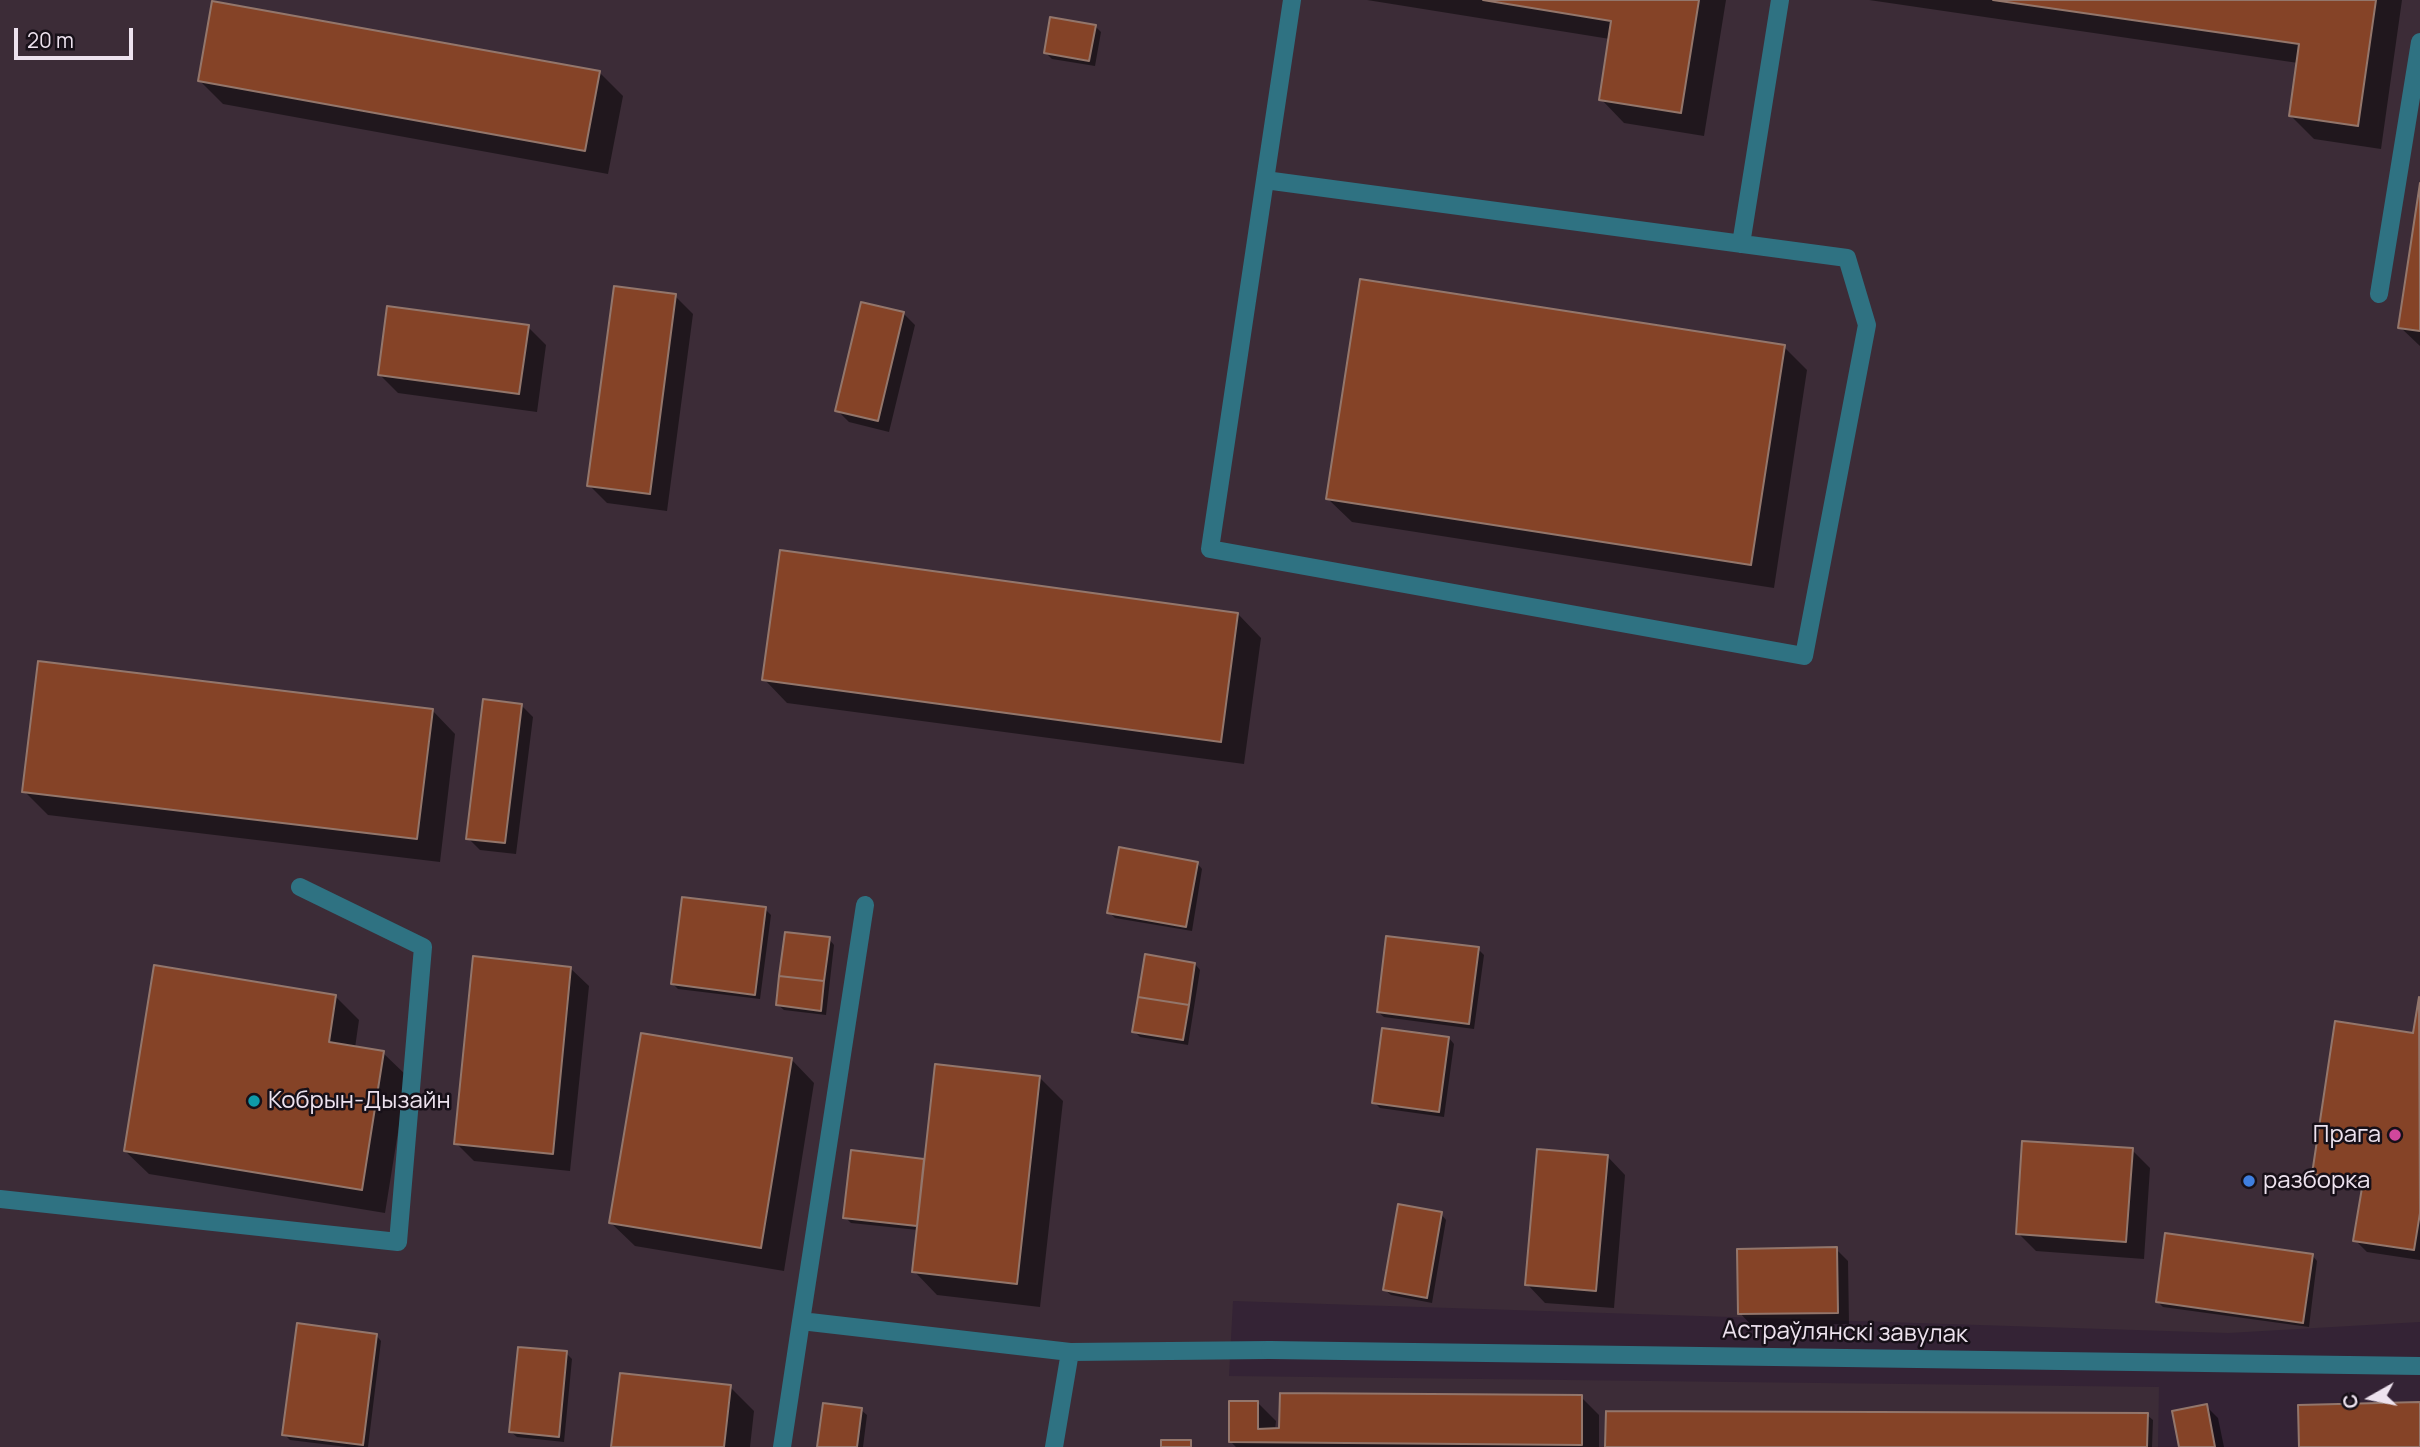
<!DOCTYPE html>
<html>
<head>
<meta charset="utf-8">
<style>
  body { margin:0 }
  #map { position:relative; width:2420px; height:1447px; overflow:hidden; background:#342335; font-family:Manrope,sans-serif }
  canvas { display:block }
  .north { position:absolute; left:2336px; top:1363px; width:70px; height:70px; -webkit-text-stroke:5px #171018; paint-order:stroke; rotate:261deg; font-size:19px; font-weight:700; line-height:28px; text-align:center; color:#ede2ee }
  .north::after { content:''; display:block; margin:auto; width:24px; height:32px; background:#ede2ee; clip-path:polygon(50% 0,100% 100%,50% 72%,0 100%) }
  .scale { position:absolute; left:14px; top:28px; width:119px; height:32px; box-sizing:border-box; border:4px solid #ede2ee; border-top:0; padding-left:9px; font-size:21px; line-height:24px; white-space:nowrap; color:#ede2ee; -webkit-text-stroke:5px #171018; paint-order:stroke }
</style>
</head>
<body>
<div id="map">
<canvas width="2420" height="1447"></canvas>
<div class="north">С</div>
<div class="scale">20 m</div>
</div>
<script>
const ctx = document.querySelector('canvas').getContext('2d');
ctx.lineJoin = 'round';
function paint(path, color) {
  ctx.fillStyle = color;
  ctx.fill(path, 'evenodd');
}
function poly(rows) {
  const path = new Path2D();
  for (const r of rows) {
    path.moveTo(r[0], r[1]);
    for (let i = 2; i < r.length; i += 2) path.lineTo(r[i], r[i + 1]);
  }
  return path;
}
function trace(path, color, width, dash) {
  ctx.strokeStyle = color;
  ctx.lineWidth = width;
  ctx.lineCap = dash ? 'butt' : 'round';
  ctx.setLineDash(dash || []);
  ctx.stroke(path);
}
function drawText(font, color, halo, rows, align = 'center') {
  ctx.font = font + ' Manrope,sans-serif';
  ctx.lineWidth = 5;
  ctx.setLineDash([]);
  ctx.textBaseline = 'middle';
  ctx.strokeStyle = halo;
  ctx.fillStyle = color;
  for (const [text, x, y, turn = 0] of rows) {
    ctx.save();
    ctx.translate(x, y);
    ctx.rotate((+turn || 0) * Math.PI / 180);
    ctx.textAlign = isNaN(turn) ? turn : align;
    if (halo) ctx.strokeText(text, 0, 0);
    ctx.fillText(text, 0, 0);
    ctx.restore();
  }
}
const industrial = poly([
  [0,0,2420,0,2420,1322,2228,1333,1233,1301,1229,1376,2159,1387,2158,1447,0,1447]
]);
const shadow = poly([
  [1367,0,1726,0,1704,136,1624,123,1601,99,1610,39],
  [1869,0,2402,0,2381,149,2314,139,2291,116,2298,63],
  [1095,26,1101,32,1095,66,1052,59,1046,53],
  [599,72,623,96,608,174,223,104,199,80],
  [2420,195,2420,346,2400,327],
  [675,296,693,314,667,511,607,503,589,485],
  [903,313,915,325,889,432,849,422,837,410],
  [528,327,546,345,537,412,398,393,380,375],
  [1784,347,1807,370,1774,588,1352,522,1328,499],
  [1238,614,1261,638,1244,764,787,703,764,679],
  [521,705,533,717,516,854,480,850,468,838],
  [432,710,455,734,440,862,48,815,24,791],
  [1197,863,1202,869,1192,931,1115,918,1109,912],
  [765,909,771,915,760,999,678,989,673,984],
  [829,939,834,945,826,1015,784,1010,778,1005],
  [1478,949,1484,955,1474,1029,1384,1017,1378,1012],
  [1195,964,1200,970,1188,1045,1140,1037,1134,1031],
  [570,968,589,986,570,1171,474,1161,456,1143],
  [335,996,359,1020,355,1048,383,1053,407,1076,385,1213,149,1174,125,1151],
  [2420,1002,2420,1260,2367,1252,2355,1240,2363,1191,2326,1185,2314,1173,2415,1035],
  [1449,1038,1454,1044,1444,1117,1380,1108,1374,1102],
  [791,1059,814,1083,784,1271,635,1246,611,1223],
  [1039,1077,1063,1101,1040,1307,937,1295,914,1271,918,1230,851,1223,845,1217,923,1161,926,1163],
  [2132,1150,2150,1168,2144,1259,2036,1251,2018,1233],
  [1607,1156,1625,1175,1614,1308,1545,1303,1527,1284],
  [1441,1214,1446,1220,1432,1303,1391,1295,1385,1290],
  [1836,1249,1848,1261,1849,1324,1752,1326,1740,1313],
  [2312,1255,2317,1261,2309,1327,2163,1307,2158,1302],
  [376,1335,381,1341,368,1447,347,1447,290,1440,284,1434],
  [566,1353,572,1359,564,1442,517,1437,511,1432],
  [730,1387,754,1411,750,1447,613,1447],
  [1581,1397,1599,1415,1599,1447,1236,1447,1230,1441,1258,1403,1276,1421,1275,1430],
  [2206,1406,2218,1418,2224,1447,2181,1447],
  [861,1410,867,1415,863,1447,819,1447],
  [2147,1415,2153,1420,2152,1447,1607,1447]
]);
const building = poly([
  [1483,0,1699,0,1681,113,1599,100,1611,21,1483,0],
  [1993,0,2376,0,2358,126,2289,116,2299,44,1993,0],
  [212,1,600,71,585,151,198,81,212,1],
  [1050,17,1096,25,1089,61,1044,53,1050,17],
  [2420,183,2420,331,2398,328,2420,183],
  [1360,279,1785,345,1751,565,1326,499,1360,279],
  [614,286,676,294,650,494,587,486,614,286],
  [861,302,904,312,878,421,835,411,861,302],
  [387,306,529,325,519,394,378,375,387,306],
  [780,550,1238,613,1221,742,762,680,780,550],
  [38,661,433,709,417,839,22,792,38,661],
  [483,699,522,704,505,843,466,839,483,699],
  [1119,847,1198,862,1186,927,1107,913,1119,847],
  [682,897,766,907,755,995,671,984,682,897],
  [785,932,830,937,824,981,779,976,785,932],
  [1386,936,1479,947,1469,1024,1377,1012,1386,936],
  [1145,954,1195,963,1189,1005,1138,997,1145,954],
  [473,956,571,967,553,1154,454,1144,473,956],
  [154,965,336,995,329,1042,384,1051,362,1190,124,1151,154,965],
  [779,976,824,981,821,1011,776,1005,779,976],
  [1138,997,1189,1005,1183,1040,1132,1032,1138,997],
  [2419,997,2420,1213,2414,1250,2353,1241,2363,1182,2312,1174,2335,1021,2413,1033,2419,997],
  [1382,1028,1449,1037,1439,1112,1372,1103,1382,1028],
  [641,1033,792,1058,761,1248,609,1223,641,1033],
  [935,1064,1040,1076,1017,1284,912,1272,935,1064],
  [2022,1141,2133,1148,2126,1242,2016,1234,2022,1141],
  [1537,1149,1608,1155,1596,1291,1525,1285,1537,1149],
  [851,1150,924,1159,917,1226,843,1218,851,1150],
  [1398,1204,1442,1212,1427,1298,1383,1290,1398,1204],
  [2165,1233,2313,1254,2303,1323,2156,1302,2165,1233],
  [1837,1247,1838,1313,1738,1314,1737,1249,1837,1247],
  [297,1323,377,1334,363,1445,282,1435,297,1323],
  [518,1347,567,1351,559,1437,509,1432,518,1347],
  [620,1373,731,1385,724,1447,611,1447,620,1373],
  [1280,1393,1582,1395,1582,1445,1229,1442,1229,1401,1258,1401,1258,1429,1279,1428,1280,1393],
  [2420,1402,2420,1447,2299,1447,2298,1405,2420,1402],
  [823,1403,862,1408,857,1447,817,1447,823,1403],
  [2207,1404,2215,1447,2179,1447,2172,1411,2207,1404],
  [1606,1411,2148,1413,2147,1447,1605,1447,1606,1411],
  [1161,1440,1191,1440,1191,1447,1161,1447,1161,1440]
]);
const lane = poly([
  [1265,180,1847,258,1867,325,1804,656,1210,549,1265,180,1292,0],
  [1741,244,1780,0],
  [2379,294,2420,42],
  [0,1199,398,1242,423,947,300,887],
  [801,1321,865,905],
  [782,1447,801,1321,1070,1352,1270,1350],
  [1054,1447,1070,1352]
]);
const street = poly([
  [1270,1350,2420,1366]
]);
const markers = [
  [254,1101,7,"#0f9aa8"],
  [2395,1135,7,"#d1479c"],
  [2249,1181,7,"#3f7fe0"]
];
const poiNames = [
  ["Кобрын-Дызайн",268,1101],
  ["Прага",2381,1135,"right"],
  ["разборка",2263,1181]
];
const streetNames = [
  ["Астраўлянскі завулак",1845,1333,1]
];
paint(industrial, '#3c2c37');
paint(shadow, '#0007');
paint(building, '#854327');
trace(building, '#93766b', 2);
trace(lane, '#2f7282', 18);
trace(street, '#2f7282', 18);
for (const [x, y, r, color] of markers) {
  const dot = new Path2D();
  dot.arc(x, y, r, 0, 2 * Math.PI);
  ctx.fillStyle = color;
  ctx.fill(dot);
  trace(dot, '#171018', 2.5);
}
drawText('24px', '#ede2ee', '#171018', poiNames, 'left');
drawText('24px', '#ede2ee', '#171018', streetNames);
</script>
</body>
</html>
